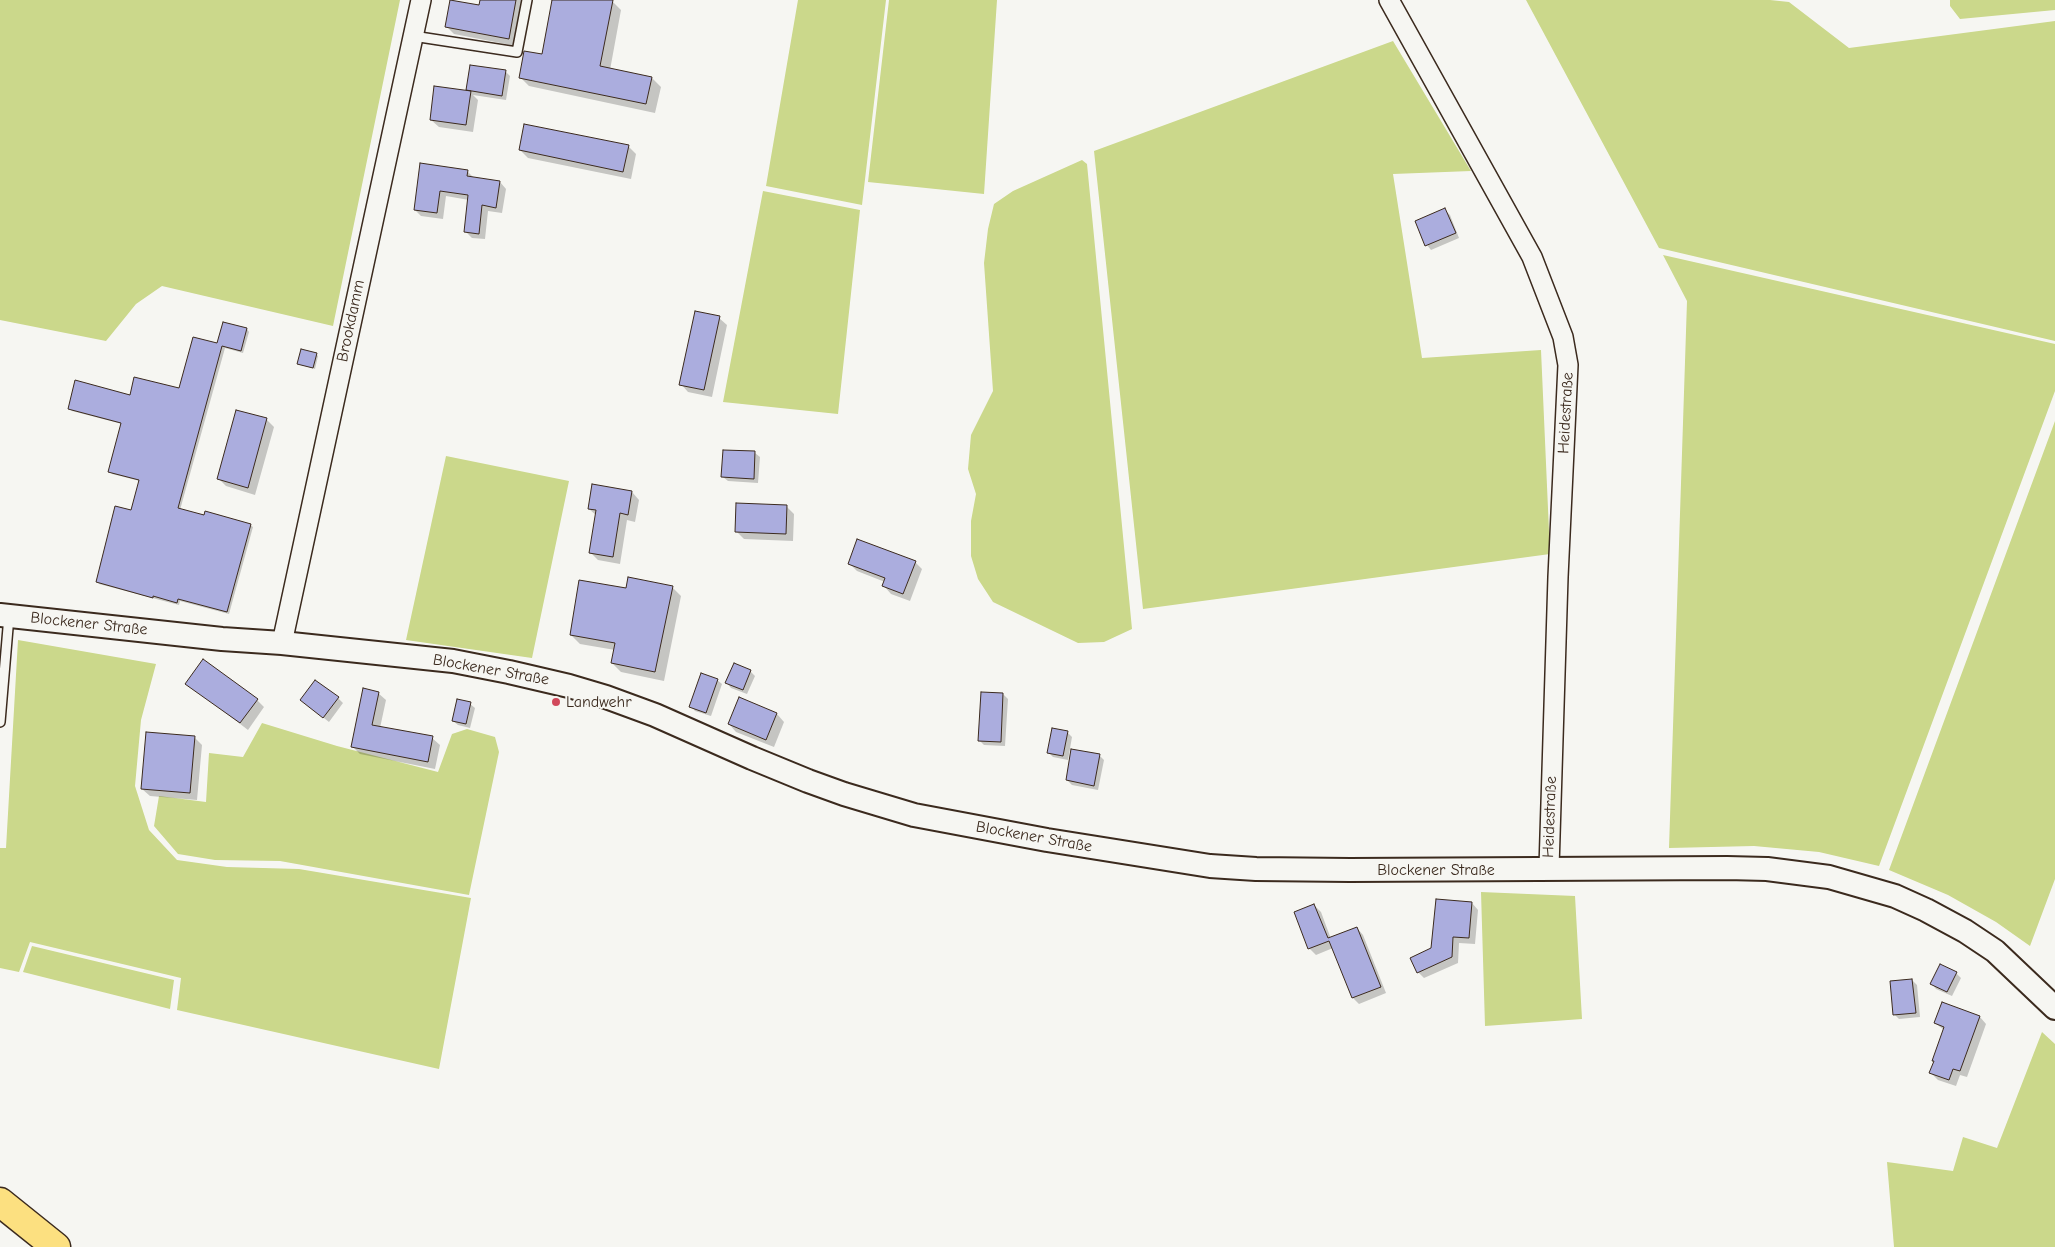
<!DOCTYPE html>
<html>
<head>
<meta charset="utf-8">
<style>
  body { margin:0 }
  canvas { display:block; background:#f6f6f2 }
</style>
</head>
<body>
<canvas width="2055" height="1247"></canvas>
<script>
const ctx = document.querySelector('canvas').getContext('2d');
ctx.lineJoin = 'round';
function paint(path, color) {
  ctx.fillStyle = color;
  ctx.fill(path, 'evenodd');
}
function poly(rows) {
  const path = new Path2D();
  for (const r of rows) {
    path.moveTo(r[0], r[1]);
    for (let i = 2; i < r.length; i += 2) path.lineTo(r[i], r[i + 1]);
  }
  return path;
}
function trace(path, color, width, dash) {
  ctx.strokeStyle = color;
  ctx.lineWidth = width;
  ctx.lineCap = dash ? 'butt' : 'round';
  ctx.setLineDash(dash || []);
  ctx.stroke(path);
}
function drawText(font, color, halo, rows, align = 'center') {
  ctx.font = font + ' "Comic Neue",sans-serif';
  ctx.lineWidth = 4;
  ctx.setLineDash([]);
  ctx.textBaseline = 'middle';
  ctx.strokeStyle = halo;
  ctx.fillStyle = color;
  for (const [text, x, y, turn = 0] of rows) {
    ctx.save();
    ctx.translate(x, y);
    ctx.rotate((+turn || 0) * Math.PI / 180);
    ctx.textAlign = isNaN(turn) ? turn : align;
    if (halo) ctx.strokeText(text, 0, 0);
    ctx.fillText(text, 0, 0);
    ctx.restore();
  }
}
const green = poly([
  [0,0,400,0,333,326,162,286,136,304,106,341,0,320],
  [798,0,886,0,862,205,766,186],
  [889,0,997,0,984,194,868,182],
  [1526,0,1770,0,1789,2,1849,48,2055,21,2055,341,1659,248],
  [1950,0,2055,0,2055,10,1960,19,1950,6],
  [1393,41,1471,171,1393,174,1422,358,1541,350,1550,554,1143,609,1094,151],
  [1082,160,1087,164,1132,629,1104,642,1078,643,993,602,978,579,971,556,971,521,976,494,968,469,971,435,993,391,984,263,988,229,994,204,1013,191],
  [763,191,860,210,838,414,723,402],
  [1663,255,2055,344,2055,391,1879,866,1819,852,1754,846,1669,848,1687,301],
  [2055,421,2055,879,2030,946,1996,922,1948,895,1889,870],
  [446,456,569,481,532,658,406,640],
  [18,640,156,664,141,720,135,786,149,830,177,860,227,867,299,869,471,898,439,1069,177,1010,181,978,30,942,19,972,0,968,0,848,6,848],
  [262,723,337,746,438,772,452,734,467,729,495,737,499,752,469,895,280,861,215,860,178,854,154,826,159,796,206,802,209,753,243,757],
  [1481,892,1575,896,1582,1019,1485,1026],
  [32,946,174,980,170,1009,23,972],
  [2042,1032,2055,1044,2055,1247,1894,1247,1887,1162,1953,1171,1963,1137,1997,1148]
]);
const shadow = poly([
  [481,0,522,0,524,2,516,46,454,34,446,26,480,6],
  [554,0,605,0,612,1,621,10,610,70,652,78,661,87,655,113,529,86,520,77,543,56],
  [505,71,510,76,506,100,473,95,478,100,473,132,439,127,431,120,469,92,467,90],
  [628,146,636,154,631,179,528,158,520,150],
  [421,165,467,171,474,178,500,182,506,189,502,213,488,211,485,239,472,238,465,231,469,200,446,196,443,219,421,216,415,210],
  [1445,210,1450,215,1459,238,1431,250,1427,245],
  [719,318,727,325,712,397,688,392,681,384],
  [247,329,249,332,243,353,225,348,180,510,250,525,253,527,229,614,180,601,179,605,99,584,97,581,132,512,140,481,112,474,110,471,122,424,72,411,69,408,131,396,180,390,218,345],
  [316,354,318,356,315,369,298,364],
  [266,419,274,427,255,495,226,486,219,479],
  [755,453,760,457,758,483,728,481,723,477],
  [632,492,639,500,635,522,627,520,620,564,598,560,591,553,597,516,589,509],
  [787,507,794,514,793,541,744,539,736,531],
  [915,562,922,569,910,601,891,594,884,586,885,582,857,571,850,564],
  [672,587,681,596,664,681,621,672,612,663,615,650,580,644,571,635,627,589],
  [750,671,755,676,747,694,731,688,727,683],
  [717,680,722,684,711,716,695,711,691,706],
  [187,683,257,700,264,707,248,730],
  [378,693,386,700,380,728,432,738,440,745,435,769,360,754,353,747],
  [1003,694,1008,699,1005,746,984,745,979,740],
  [338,698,343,703,329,722,301,700],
  [740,699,777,714,784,722,774,747,736,732,729,724],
  [470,704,475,708,470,728,458,725,453,721],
  [1067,732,1072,737,1068,760,1053,757,1048,752],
  [194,737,202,745,197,800,150,796,142,789],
  [1099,755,1104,760,1098,790,1072,785,1067,780],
  [1472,903,1478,910,1475,944,1459,943,1458,963,1424,978,1418,972,1433,949],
  [1314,905,1321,912,1331,939,1357,928,1363,935,1386,993,1359,1004,1353,998,1333,948,1316,955,1309,948],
  [1956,973,1961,978,1952,996,1936,989,1932,984],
  [1912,980,1917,985,1920,1017,1899,1019,1894,1014],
  [1980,1017,1986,1024,1967,1077,1960,1075,1956,1086,1938,1080,1931,1073,1944,1030,1935,1023]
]);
const building = poly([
  [450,0,479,5,480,0,516,0,509,39,445,27,450,0],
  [552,0,613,0,600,66,652,77,646,104,519,78,524,51,542,54,552,0],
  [470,65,506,70,502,96,466,90,470,65],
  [434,86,471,91,466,125,430,120,434,86],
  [524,124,629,145,623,172,519,150,524,124],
  [420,163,468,170,467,176,500,181,496,208,482,205,479,234,464,232,468,195,440,191,437,213,414,210,420,163],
  [1445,208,1456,233,1425,246,1415,221,1445,208],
  [695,311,720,316,704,390,679,385,695,311],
  [223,322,247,328,241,351,222,346,178,508,204,515,205,511,251,524,227,612,178,599,177,603,153,596,153,598,96,582,115,506,131,510,139,480,108,472,121,423,68,409,75,380,130,395,134,377,179,388,193,337,217,343,223,322],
  [301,349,317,353,313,368,297,364,301,349],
  [236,410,267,418,248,488,217,479,236,410],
  [723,450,755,451,754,479,721,477,723,450],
  [592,484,632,491,628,515,620,513,613,557,589,553,596,510,588,509,592,484],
  [736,503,787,505,786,534,735,532,736,503],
  [857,539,916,561,903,594,882,586,885,578,848,564,857,539],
  [628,577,673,586,655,672,611,663,615,643,570,635,579,580,626,588,628,577],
  [203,659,258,699,240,723,185,684,203,659],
  [734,663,751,670,743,690,725,683,734,663],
  [701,673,718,679,706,713,689,707,701,673],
  [315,680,339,697,323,718,300,700,315,680],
  [363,688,379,692,372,725,433,736,428,762,351,747,363,688],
  [981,692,1003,693,1001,742,978,741,981,692],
  [739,697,777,713,766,740,728,724,739,697],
  [457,699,471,702,466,724,452,721,457,699],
  [1052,728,1068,731,1063,756,1047,753,1052,728],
  [146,732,195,736,190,793,141,789,146,732],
  [1071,749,1100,754,1094,786,1066,780,1071,749],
  [1436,899,1472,902,1469,938,1453,937,1452,957,1417,973,1410,958,1431,948,1436,899],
  [1314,904,1328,938,1357,927,1381,987,1352,998,1329,941,1308,949,1294,912,1314,904],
  [1940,964,1957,972,1947,992,1930,984,1940,964],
  [1912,979,1916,1013,1893,1015,1890,981,1912,979],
  [1942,1002,1980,1016,1960,1071,1953,1069,1949,1080,1929,1073,1934,1061,1932,1061,1944,1027,1934,1023,1942,1002]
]);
const service = poly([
  [413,36,517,52,527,0],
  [0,722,9,616]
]);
const minor = poly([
  [1389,0,1532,257,1563,337,1568,365,1558,577,1549,868],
  [282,643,421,0]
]);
const tertiary = poly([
  [0,615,222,639,282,643,453,661,509,672,569,686,606,697,655,715,752,758,808,781,844,794,914,815,1047,840,1210,866,1256,869,1350,870,1727,868,1767,869,1829,877,1895,896,1926,910,1965,931,1995,951,2055,1008]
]);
const motorway = poly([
  [0,1202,56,1247]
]);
const markers = [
  [556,702,5,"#d1495b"]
];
const streetNames = [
  ["Brookdamm",351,321,-78],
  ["Heidestraße",1566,413,-87],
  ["Blockener Straße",89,624,6],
  ["Blockener Straße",491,670,10],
  ["Heidestraße",1550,817,-88],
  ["Blockener Straße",1034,837,10],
  ["Blockener Straße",1436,870]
];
const poiNames = [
  ["Landwehr",566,702]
];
paint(green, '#cbd88b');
paint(shadow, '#0003');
paint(building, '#abadde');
trace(building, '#3b2a1e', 1);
trace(service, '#3b2a1e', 12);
trace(minor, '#3b2a1e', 22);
trace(tertiary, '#3b2a1e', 26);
trace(motorway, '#3b2a1e', 31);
trace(service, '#f6f6f2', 9);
trace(minor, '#f6f6f2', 19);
trace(tertiary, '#f6f6f2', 22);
trace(motorway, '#fce080', 28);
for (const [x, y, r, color] of markers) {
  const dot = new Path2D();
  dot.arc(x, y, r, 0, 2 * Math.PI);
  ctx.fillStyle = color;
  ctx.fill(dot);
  trace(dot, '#f6f6f2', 2);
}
drawText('16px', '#3b2a1e', '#f6f6f2', streetNames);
drawText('16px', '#3b2a1e', '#f6f6f2', poiNames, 'left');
</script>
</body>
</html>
